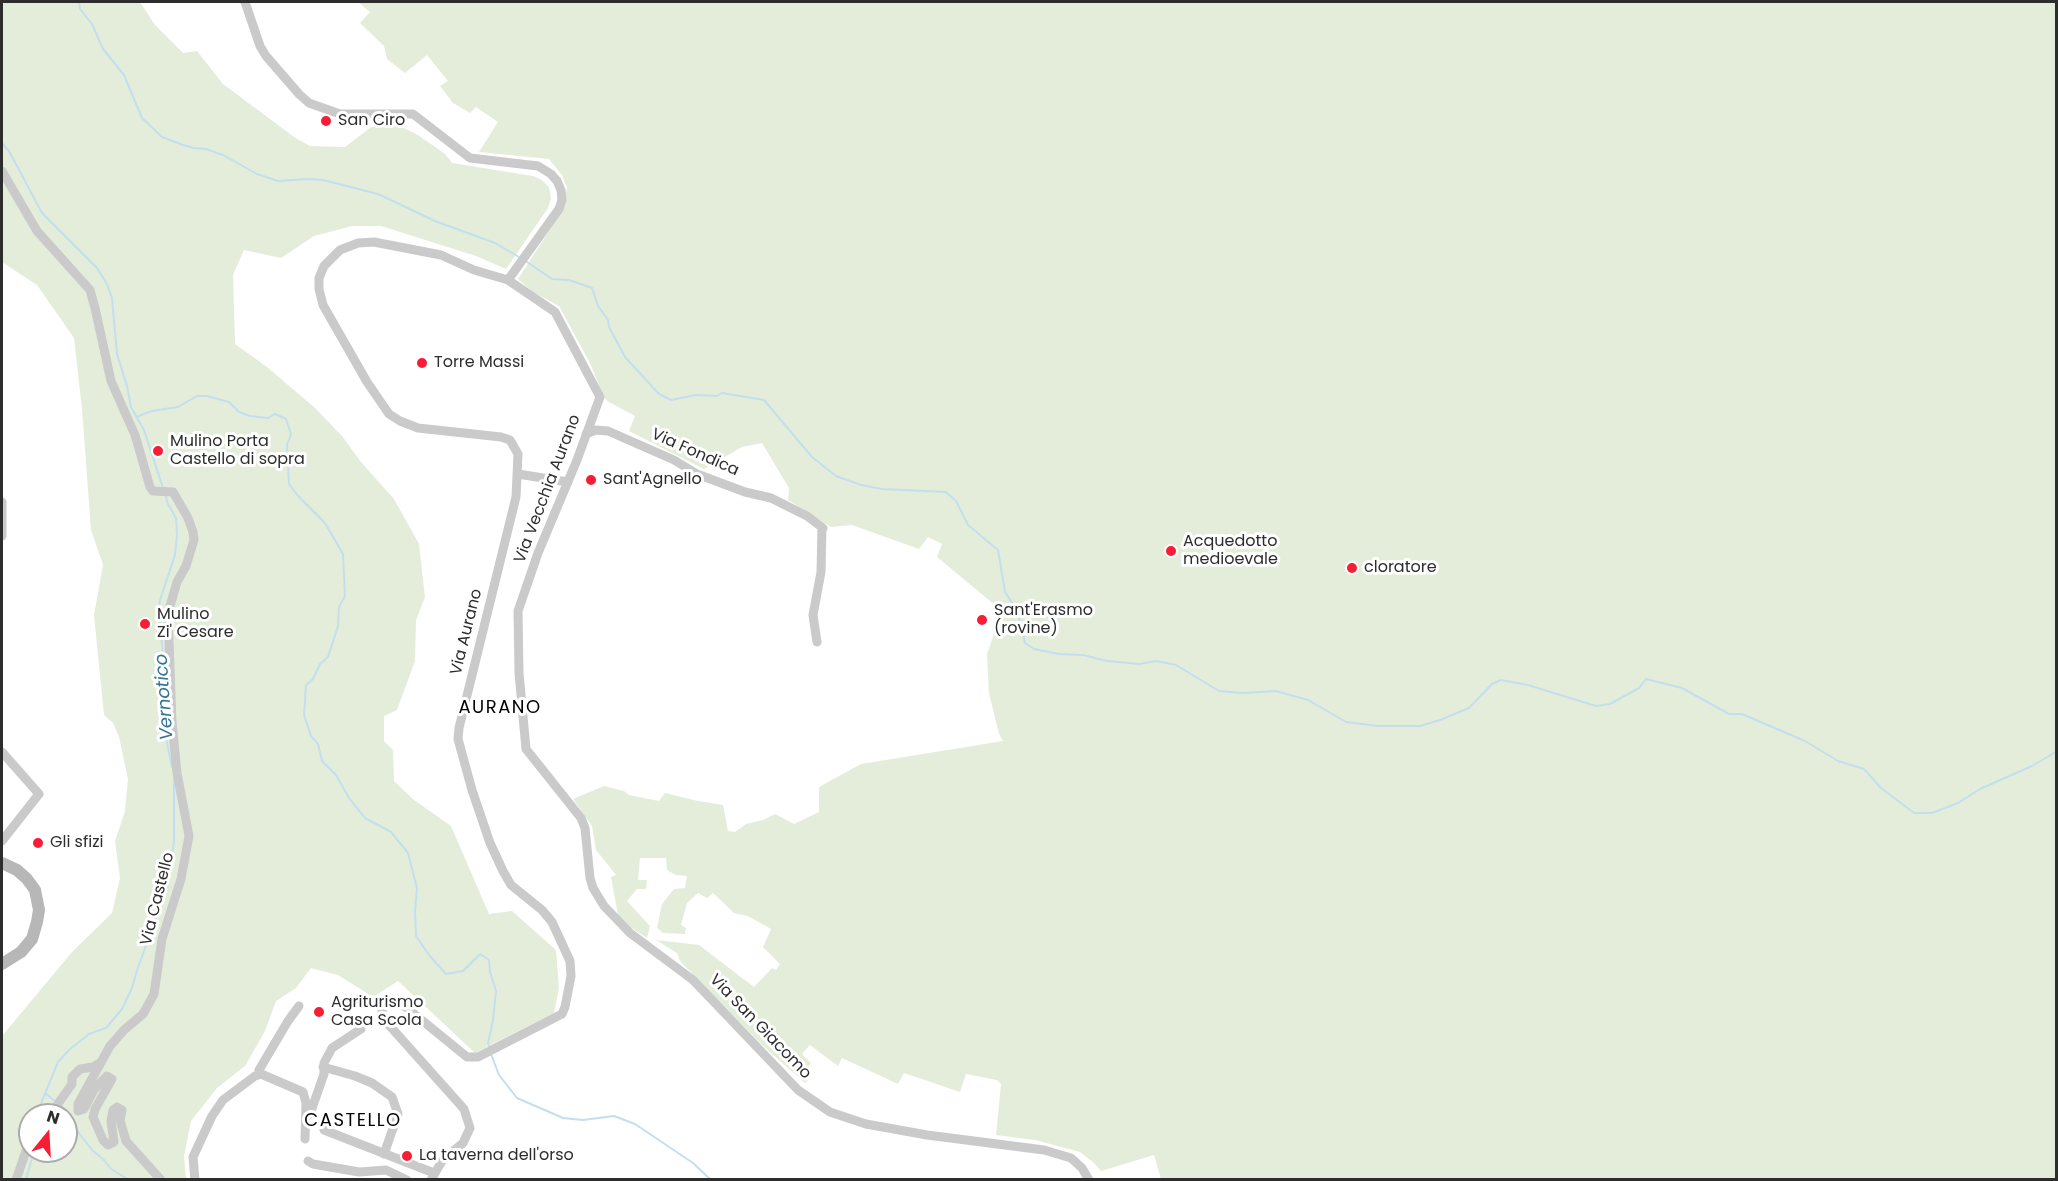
<!DOCTYPE html>
<html>
<head>
<meta charset="utf-8">
<style>
  body { margin:0 }
  #map { position:relative; width:2058px; height:1181px; overflow:hidden; background:#fff; font-family:Poppins,sans-serif }
  canvas { display:block }
  .frame { position:absolute; inset:0; border:3px solid #2d2d2d; pointer-events:none }
  .north { position:absolute; left:18px; top:1103px; width:60px; height:60px; box-sizing:border-box; background:#fff; border:2px solid #ababab; border-radius:50%; rotate:18deg; font-size:16px; font-weight:700; line-height:24px; text-align:center; color:#2d2d2d }
  .north::after { content:''; display:block; margin:auto; width:21px; height:27px; background:#f71d35; clip-path:polygon(50% 0,100% 100%,50% 72%,0 100%) }
</style>
</head>
<body>
<div id="map">
<canvas width="2058" height="1181"></canvas>
<div class="frame"></div>
<div class="north">N</div>
</div>
<script>
const ctx = document.querySelector('canvas').getContext('2d');
ctx.lineJoin = 'round';
function paint(path, color) {
  ctx.fillStyle = color;
  ctx.fill(path, 'evenodd');
}
function poly(rows) {
  const path = new Path2D();
  for (const r of rows) {
    path.moveTo(r[0], r[1]);
    for (let i = 2; i < r.length; i += 2) path.lineTo(r[i], r[i + 1]);
  }
  return path;
}
function trace(path, color, width, dash) {
  ctx.strokeStyle = color;
  ctx.lineWidth = width;
  ctx.lineCap = dash ? 'butt' : 'round';
  ctx.setLineDash(dash || []);
  ctx.stroke(path);
}
function drawText(font, color, halo, rows, align = 'center') {
  ctx.font = font + ' Poppins,sans-serif';
  ctx.lineWidth = 6;
  ctx.setLineDash([]);
  ctx.textBaseline = 'middle';
  ctx.strokeStyle = halo;
  ctx.fillStyle = color;
  for (const [text, x, y, turn = 0] of rows) {
    ctx.save();
    ctx.translate(x, y);
    ctx.rotate((+turn || 0) * Math.PI / 180);
    ctx.textAlign = isNaN(turn) ? turn : align;
    if (halo) ctx.strokeText(text, 0, 0);
    ctx.fillText(text, 0, 0);
    ctx.restore();
  }
}
const green = poly([
  [2,2,140,2,155,25,183,53,197,51,223,84,294,137,310,146,345,147,371,127,398,125,418,135,445,154,452,163,533,176,542,180,549,187,551,198,548,208,506,269,476,256,381,226,352,226,314,236,281,258,244,250,233,275,235,344,267,367,315,408,342,436,361,462,394,499,419,544,425,597,416,620,415,661,397,710,384,716,384,741,393,750,394,781,414,800,451,826,489,914,512,911,556,950,559,988,554,1013,475,1053,398,981,373,997,338,975,311,968,296,988,276,1001,265,1031,245,1066,217,1088,191,1121,184,1156,186,1179,2,1179,2,1036,72,952,112,913,120,878,115,841,125,811,128,779,119,737,113,723,104,715,94,615,103,565,91,530,82,409,74,338,37,285,2,262],
  [30,1115,66,1115,66,1151,30,1151],
  [358,2,2056,2,2056,1179,1161,1179,1154,1155,1101,1171,1094,1163,1080,1152,1035,1140,996,1135,1001,1084,997,1080,966,1074,960,1092,904,1073,898,1084,842,1058,838,1066,810,1045,802,1054,811,1063,808,1068,809,1079,805,1083,762,1045,680,961,677,953,656,940,699,945,754,987,772,968,776,970,780,964,763,947,771,929,748,916,734,913,713,893,707,898,698,893,687,903,681,925,686,928,685,934,663,933,657,928,662,904,674,889,685,888,687,876,676,875,667,870,666,858,640,858,638,880,647,880,646,889,637,889,627,901,650,926,647,938,630,927,618,915,611,877,616,875,596,850,592,826,573,799,604,786,624,791,629,795,659,801,665,793,698,801,723,805,728,831,735,832,746,824,763,820,775,814,794,824,819,812,819,787,861,764,1003,741,999,734,989,693,987,654,1002,611,937,557,942,544,928,537,919,549,852,525,831,527,788,500,789,488,762,443,742,447,704,469,629,431,635,416,607,401,603,395,590,363,559,306,533,292,518,279,562,211,567,188,562,175,549,159,479,152,498,122,476,107,470,113,453,103,440,86,448,81,427,55,405,73,387,59,384,46,360,23,370,12]
]);
const stream = poly([
  [79,2,80,9,92,24,103,49,124,75,142,118,162,137,183,145,194,148,206,149,223,155,257,174,278,181,308,179,323,180,378,194,435,221,495,243,519,257],
  [2,143,9,151,42,213,97,268,107,284,112,298,117,354,127,386,131,407,144,430,163,488],
  [524,260,552,279,569,280,592,288,598,306,608,320,609,327,625,357,659,394,671,400,696,395,717,396,722,393,764,400,812,457,836,476,861,485,882,489,946,492,956,501,968,525,998,550,1005,592,1014,606,1021,624,1025,643,1034,649,1059,654,1083,655,1107,661,1139,664,1156,661,1176,665,1219,691,1243,693,1276,691,1308,700,1346,722,1378,726,1420,726,1440,720,1469,708,1492,684,1501,680,1528,685,1596,706,1610,704,1639,688,1646,679,1682,688,1729,714,1742,714,1805,741,1838,761,1864,769,1881,788,1914,813,1932,813,1958,803,1980,789,2032,766,2056,752],
  [136,417,152,411,178,407,197,396,207,396,229,402,239,412,250,416,268,418,275,414,286,419,291,434,287,445,289,484,298,496,325,523,343,554,345,596,339,607,338,626,328,657,320,664,313,679,306,685,304,715,311,736,318,744,322,761,336,775,349,798,365,818,391,832,408,853,417,888,415,911,416,936,429,955,446,974,463,971,480,954,489,960,490,972,496,991,493,1020,488,1043,490,1049],
  [165,494,168,504,176,518,177,534,175,555,160,600,159,612,163,655,166,738,172,767],
  [491,1054,499,1075,517,1098,563,1118,583,1120,614,1116,635,1124,693,1163,711,1180],
  [45,1093,56,1102],
  [61,1106,66,1110,75,1128,92,1150,104,1160,111,1169,129,1180],
  [38,1115,42,1101,58,1062,69,1050,89,1034,106,1028,122,1009,132,988,137,970,167,889,171,867,174,840,174,778],
  [29,1146,27,1140,30,1134],
  [26,1180,32,1158,31,1151]
]);
const street = poly([
  [245,2,260,46,266,56,299,94,309,103,340,114,413,114,470,158,538,166,551,174,557,181,561,190,562,200,559,209,508,280],
  [2,171,37,231,90,290,95,308,111,381,135,435,150,487,153,491,173,492,188,518,193,532,194,540,186,566,177,582,168,613,172,722,177,773,189,836,181,879,162,939,154,994,143,1014,124,1030,110,1046,78,1104,78,1111,84,1109,94,1090,102,1081,107,1076,112,1079,95,1109,93,1117,103,1140,108,1145,114,1142,111,1121,113,1110,117,1107,122,1110,120,1120,126,1141,161,1180],
  [586,434,596,430,608,431,674,460,697,474,745,492,771,498,807,516,823,528],
  [518,474,568,482],
  [2,502,2,536],
  [817,642,813,615,821,572,822,527],
  [2,752,39,794,2,841],
  [323,1067,355,1076,372,1083,392,1097,398,1114,384,1154],
  [261,1074,259,1070,288,1021,299,1006],
  [310,1114,324,1074,324,1063,332,1048,361,1029],
  [50,1115,72,1084,72,1077,80,1069,93,1067,101,1062],
  [324,1130,434,1173],
  [308,1161,313,1164,359,1172,386,1170,407,1180],
  [16,1180,26,1151,30,1148],
  [195,1180,193,1157,212,1116,223,1100,255,1076,261,1074,303,1092,306,1103,305,1139],
  [431,1180,442,1161,463,1143,470,1128,464,1109,389,1025,382,1016,382,1009,388,1002,397,1000,467,1057,478,1057,562,1014,565,1007,571,976,570,961,552,922,542,910,511,885,503,871,490,843,472,790,458,739,459,728,516,497,518,454,510,440,501,437,418,428,400,421,389,414,367,382,323,305,319,289,319,278,324,266,340,250,358,243,374,242,441,255,474,270,508,280,555,312,600,397,577,460,538,553,518,611,519,673,526,749,581,818,585,828,590,878,593,888,604,906,630,933,693,980,798,1090,830,1112,866,1124,927,1135,1044,1150,1071,1158,1082,1168,1089,1180]
]);
const secondary = poly([
  [2,863,17,870,27,879,35,890,39,910,37,922,32,939,21,952,2,964]
]);
const markers = [
  [326,121,6,"#f71d35"],
  [422,363,6,"#f71d35"],
  [158,451,6,"#f71d35"],
  [591,480,6,"#f71d35"],
  [1171,551,6,"#f71d35"],
  [1352,568,6,"#f71d35"],
  [982,620,6,"#f71d35"],
  [145,624,6,"#f71d35"],
  [38,843,6,"#f71d35"],
  [319,1012,6,"#f71d35"],
  [407,1156,6,"#f71d35"]
];
const poiNames = [
  ["San Ciro",338,121],
  ["Torre Massi",434,363],
  ["Mulino Porta",170,442],
  ["Castello di sopra",170,460],
  ["Sant'Agnello",603,480],
  ["Acquedotto",1183,542],
  ["medioevale",1183,560],
  ["cloratore",1364,568],
  ["Sant'Erasmo",994,611],
  ["(rovine)",994,629],
  ["Mulino",157,615],
  ["Zi' Cesare",157,633],
  ["Gli sfizi",50,843],
  ["Agriturismo",331,1003],
  ["Casa Scola",331,1021],
  ["La taverna dell'orso",419,1156]
];
const streetNames = [
  ["Via Fondica",695,453,24],
  ["Via Vecchia Aurano",548,489,-69],
  ["Via Aurano",467,632,-76],
  ["Via Castello",158,899,-76],
  ["Via San Giacomo",760,1027,46]
];
const waterNames = [
  ["Vernotico",165,697,-94]
];
const neighbourhoodNames = [
  ["AURANO",500,708],
  ["CASTELLO",353,1121]
];
paint(green, '#e4edd9');
trace(stream, '#c3dfef', 2);
trace(street, '#cacaca', 9);
trace(secondary, '#b7b7b7', 12);
for (const [x, y, r, color] of markers) {
  const dot = new Path2D();
  dot.arc(x, y, r, 0, 2 * Math.PI);
  ctx.fillStyle = color;
  ctx.fill(dot);
  trace(dot, '#fff', 2);
}
drawText('16px', '#2d2d2d', '#fff', poiNames, 'left');
drawText('16px', '#2d2d2d', '#fff', streetNames);
drawText('italic 18px', '#337497', '#fff', waterNames);
ctx.letterSpacing = '1.5px';
drawText('18px', '#000', '#fff', neighbourhoodNames);
ctx.letterSpacing = '0px';
</script>
</body>
</html>
